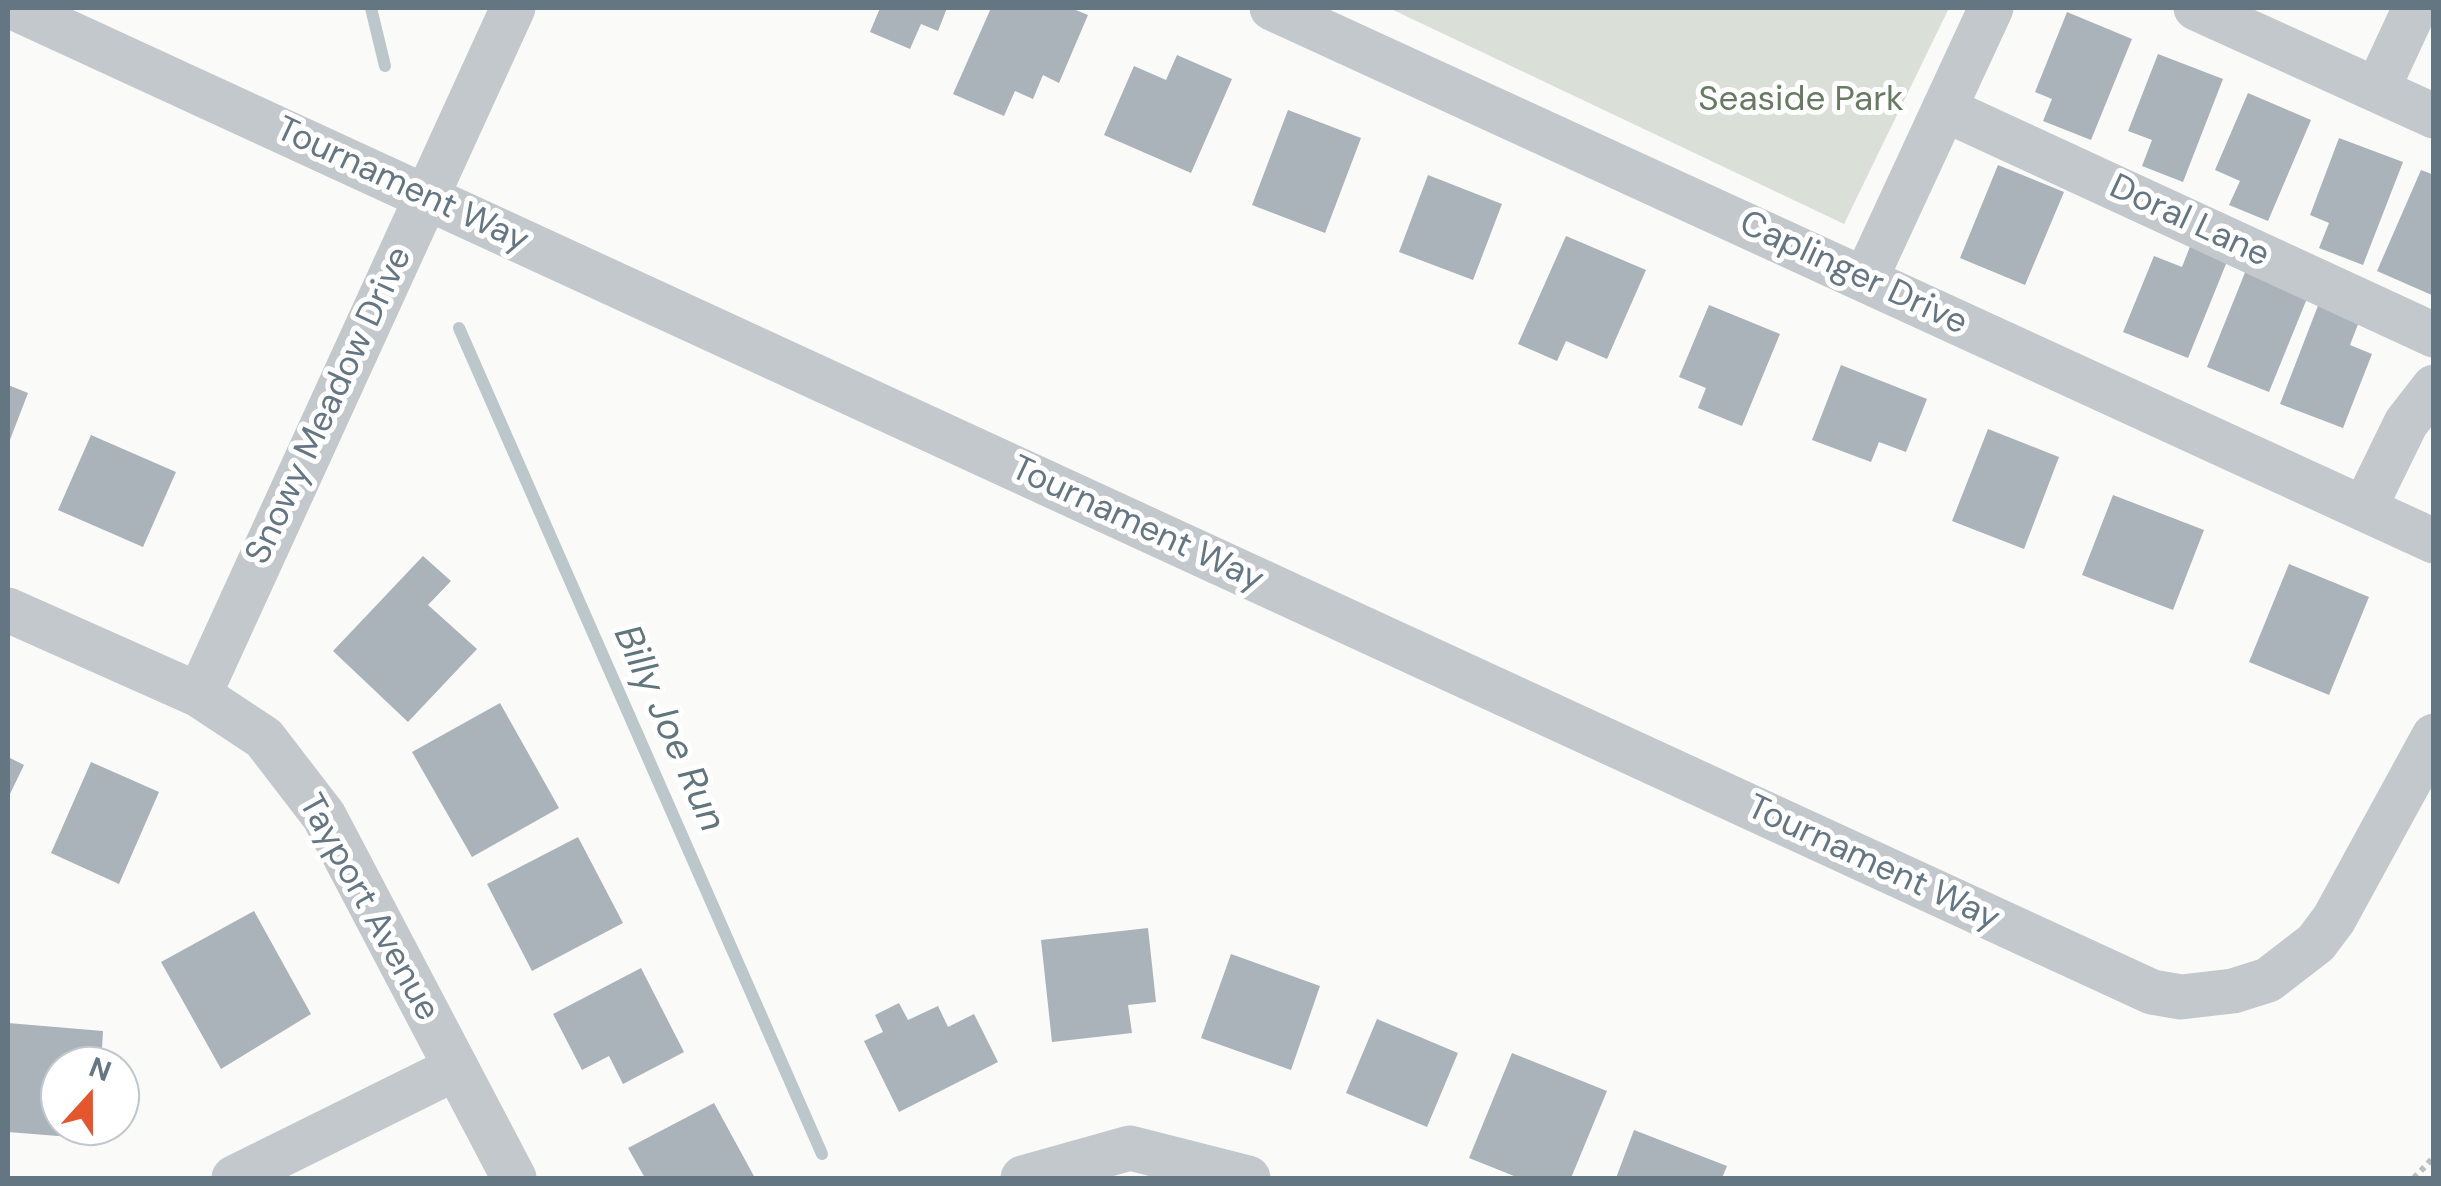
<!DOCTYPE html>
<html>
<head>
<meta charset="utf-8">
<style>
  body { margin:0 }
  #map { position:relative; width:2441px; height:1186px; overflow:hidden; background:#fafaf8; font-family:"DM Sans",sans-serif }
  canvas { display:block }
  .frame { position:absolute; inset:0; border:10px solid #657683; pointer-events:none }
  .north { position:absolute; left:40px; top:1046px; width:100px; height:100px; box-sizing:border-box; background:#fff; border:2px solid #c1c8cd; border-radius:50%; rotate:21deg; font-size:28px; font-weight:700; line-height:40px; text-align:center; color:#657683 }
  .north::after { content:''; display:block; margin:auto; width:35px; height:45px; background:#e4572e; clip-path:polygon(50% 0,100% 100%,50% 72%,0 100%) }
</style>
</head>
<body>
<div id="map">
<canvas width="2441" height="1186"></canvas>
<div class="frame"></div>
<div class="north">N</div>
</div>
<script>
const ctx = document.querySelector('canvas').getContext('2d');
ctx.lineJoin = 'round';
function paint(path, color) {
  ctx.fillStyle = color;
  ctx.fill(path, 'evenodd');
}
function poly(rows) {
  const path = new Path2D();
  for (const r of rows) {
    path.moveTo(r[0], r[1]);
    for (let i = 2; i < r.length; i += 2) path.lineTo(r[i], r[i + 1]);
  }
  return path;
}
function trace(path, color, width, dash) {
  ctx.strokeStyle = color;
  ctx.lineWidth = width;
  ctx.lineCap = dash ? 'butt' : 'round';
  ctx.setLineDash(dash || []);
  ctx.stroke(path);
}
function drawText(font, color, halo, rows, align = 'center') {
  ctx.font = font + ' "DM Sans",sans-serif';
  ctx.lineWidth = 10;
  ctx.setLineDash([]);
  ctx.textBaseline = 'middle';
  ctx.strokeStyle = halo;
  ctx.fillStyle = color;
  for (const [text, x, y, turn = 0] of rows) {
    ctx.save();
    ctx.translate(x, y);
    ctx.rotate((+turn || 0) * Math.PI / 180);
    ctx.textAlign = isNaN(turn) ? turn : align;
    if (halo) ctx.strokeText(text, 0, 0);
    ctx.fillText(text, 0, 0);
    ctx.restore();
  }
}
const green = poly([
  [1389,8,1949,8,1844,224]
]);
const stream = poly([
  [371,8,385,66],
  [459,328,822,1154]
]);
const building = poly([
  [880,8,947,8,938,31,921,24,910,49,870,32],
  [991,8,1071,8,1088,15,1059,83,1043,75,1033,99,1015,91,1004,116,953,94],
  [2067,12,2132,39,2091,140,2043,121,2052,99,2035,92],
  [2158,54,2223,79,2183,182,2142,166,2152,140,2128,131],
  [1177,55,1232,79,1191,173,1104,135,1134,66,1166,80],
  [2248,93,2311,120,2268,221,2229,205,2240,181,2215,170],
  [1288,110,1361,138,1325,233,1252,205],
  [2339,138,2403,162,2363,265,2319,248,2329,223,2310,215],
  [1998,165,2064,192,2025,285,1960,258],
  [2421,170,2434,175,2434,296,2377,271],
  [1428,175,1502,204,1473,280,1399,252],
  [1566,236,1646,270,1607,359,1566,341,1557,361,1518,344],
  [2191,244,2228,259,2188,358,2123,332,2154,256,2182,267],
  [2246,270,2308,296,2269,392,2207,367],
  [2319,303,2360,319,2350,345,2372,354,2343,428,2280,404],
  [1709,305,1780,334,1742,426,1698,408,1706,388,1679,377],
  [1841,365,1927,399,1906,452,1879,442,1871,462,1812,440],
  [8,385,28,393,8,445],
  [1988,429,2059,457,2024,549,1952,521],
  [91,435,176,472,143,547,58,510],
  [2113,495,2204,530,2173,610,2082,575],
  [423,556,451,581,428,605,477,649,408,722,333,651],
  [2289,564,2369,597,2329,695,2249,662],
  [500,703,559,808,472,857,412,752],
  [8,757,24,765,8,798],
  [91,762,159,792,119,884,51,853],
  [578,837,623,923,532,971,487,884],
  [254,911,311,1014,221,1069,161,962],
  [1148,928,1156,1002,1128,1005,1132,1033,1052,1042,1041,940],
  [1231,954,1320,986,1291,1070,1201,1038],
  [641,968,684,1052,623,1084,609,1056,582,1070,553,1014],
  [899,1003,908,1020,938,1006,948,1027,974,1014,998,1062,899,1112,864,1041,883,1032,875,1015],
  [1377,1019,1458,1053,1427,1127,1346,1093],
  [8,1023,103,1031,101,1066,60,1066,60,1126,96,1126,95,1139,8,1132],
  [1512,1053,1607,1091,1571,1178,1519,1178,1469,1158],
  [714,1103,755,1178,645,1178,628,1148],
  [1634,1130,1727,1166,1722,1178,1616,1178]
]);
const path = poly([
  [2414,1178,2434,1157]
]);
const minor = poly([
  [15,8,2152,992,2181,997,2233,991,2268,980,2316,943,2334,919,2434,736],
  [1272,8,2434,541],
  [2196,8,2434,116],
  [2377,90,2415,8],
  [1944,109,2434,335],
  [1865,280,1991,8],
  [2364,509,2406,423,2434,387],
  [8,610,199,695,264,738,324,816,514,1178],
  [199,695,513,8],
  [234,1178,456,1068],
  [1023,1178,1130,1148,1248,1178]
]);
const parkNames = [
  ["Seaside Park",1801,101]
];
const streetNames = [
  ["Tournament Way",402,186,25],
  ["Doral Lane",2189,222,25],
  ["Caplinger Drive",1853,274,25],
  ["Snowy Meadow Drive",330,406,-65],
  ["Tournament Way",1137,525,25],
  ["Tournament Way",1873,864,25],
  ["Tayport Avenue",368,908,61]
];
const waterNames = [
  ["Billy Joe Run",668,729,66]
];
paint(green, '#dadfd7');
trace(stream, '#bbc7cb', 12);
paint(building, '#aab3b9');
trace(path, '#bbbfc2', 6, [5, 5]);
trace(minor, '#c3c8cc', 45);
drawText('35px', '#687a64', '#fff', parkNames);
drawText('35px', '#657683', '#fff', streetNames);
drawText('italic 38px', '#60757c', '#fff', waterNames);
</script>
</body>
</html>
